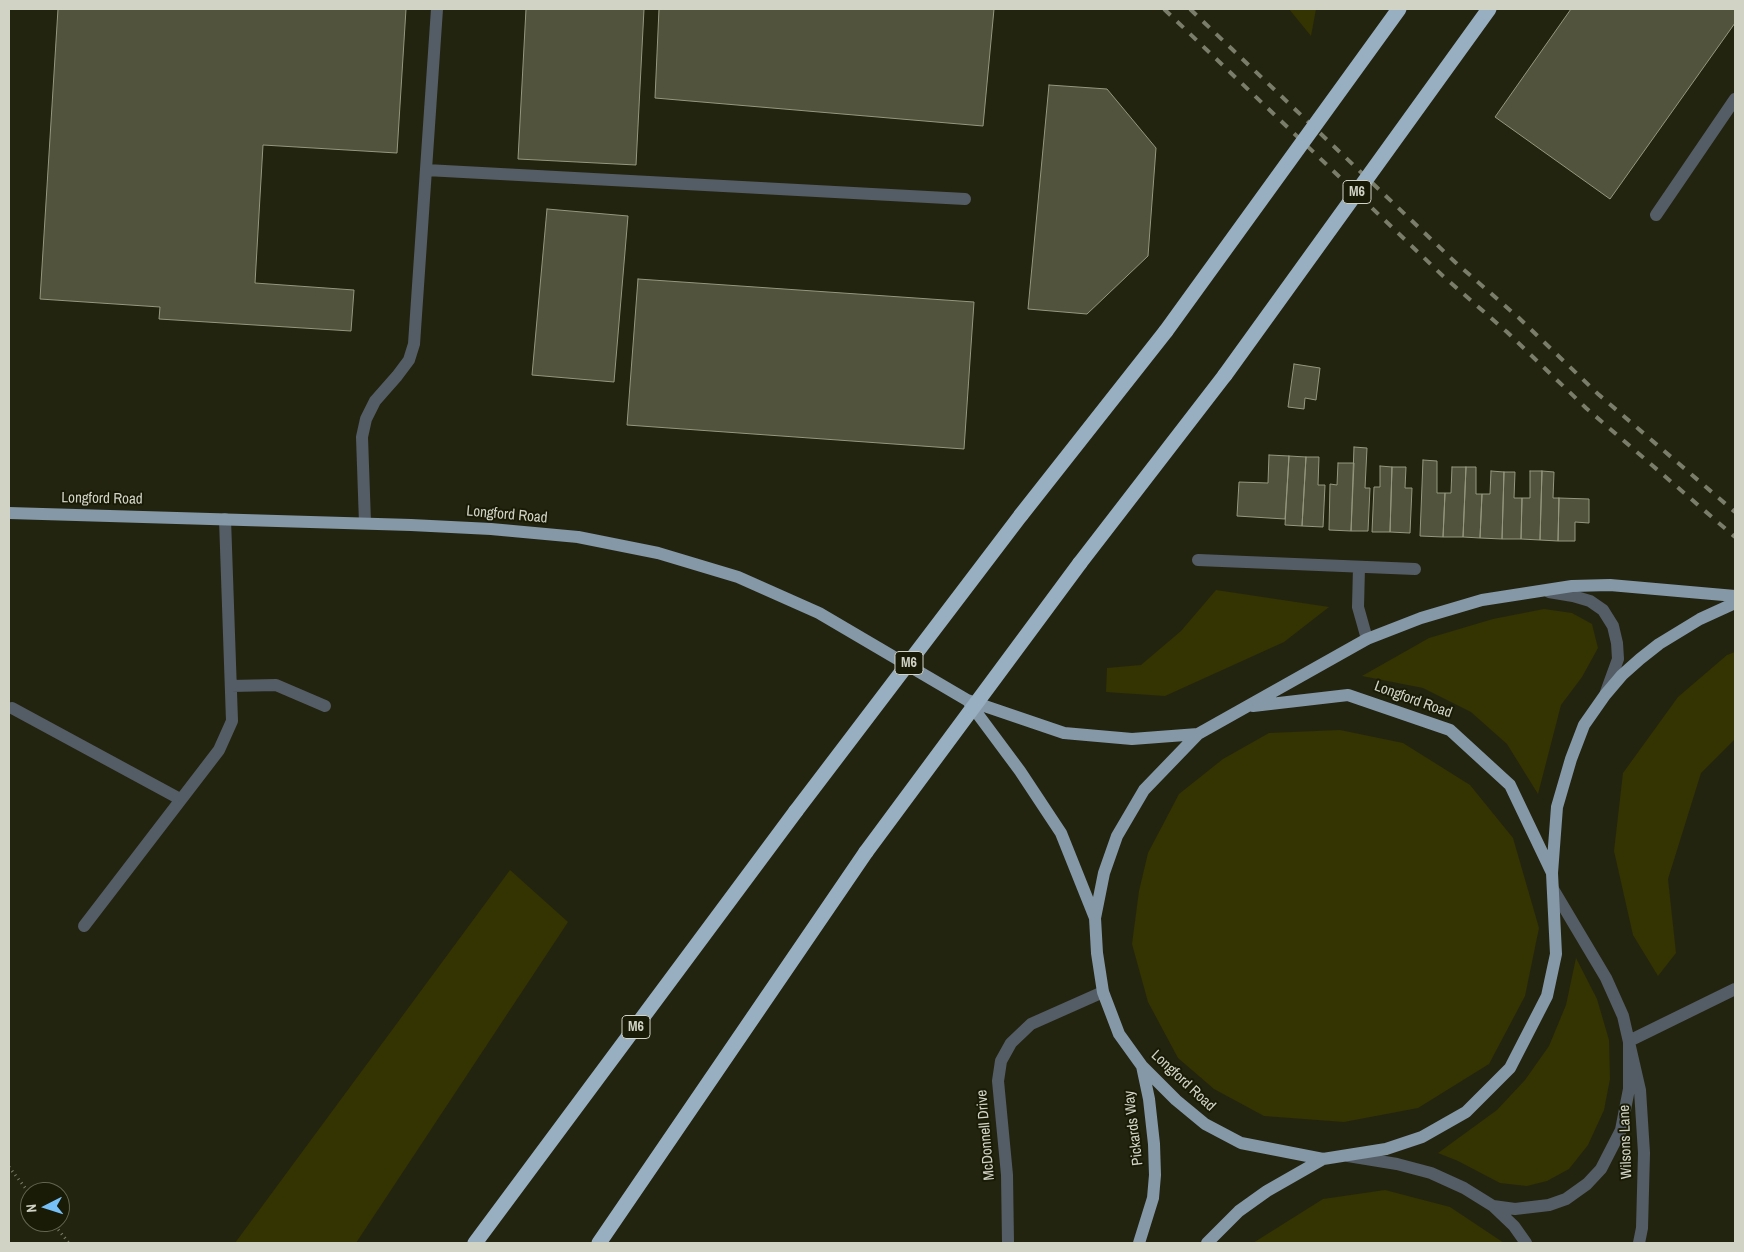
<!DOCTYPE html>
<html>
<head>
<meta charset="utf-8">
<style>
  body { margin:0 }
  #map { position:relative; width:1744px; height:1252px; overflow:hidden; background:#23240f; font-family:"Archivo Narrow",sans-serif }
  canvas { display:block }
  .frame { position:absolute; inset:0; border:10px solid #d1d3c5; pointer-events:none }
  .north { position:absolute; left:20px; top:1182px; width:50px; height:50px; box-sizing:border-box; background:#1a1b06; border:1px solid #636552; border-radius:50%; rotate:265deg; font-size:14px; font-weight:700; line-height:20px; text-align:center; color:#d1d3c5 }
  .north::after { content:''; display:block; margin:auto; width:18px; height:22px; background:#77c0f7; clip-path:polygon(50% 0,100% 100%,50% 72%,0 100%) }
</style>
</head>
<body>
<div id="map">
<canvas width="1744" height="1252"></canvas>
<div class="frame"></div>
<div class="north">N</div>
</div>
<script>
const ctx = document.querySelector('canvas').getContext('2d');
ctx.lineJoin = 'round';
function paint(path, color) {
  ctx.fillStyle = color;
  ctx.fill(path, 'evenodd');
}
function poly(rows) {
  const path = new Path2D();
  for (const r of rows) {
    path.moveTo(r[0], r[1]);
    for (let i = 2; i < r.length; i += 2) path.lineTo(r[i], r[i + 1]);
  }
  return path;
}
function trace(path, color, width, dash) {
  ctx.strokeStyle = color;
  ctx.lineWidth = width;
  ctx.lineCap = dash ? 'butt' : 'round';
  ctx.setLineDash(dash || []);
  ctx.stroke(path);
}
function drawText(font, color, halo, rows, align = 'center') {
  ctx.font = font + ' "Archivo Narrow",sans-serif';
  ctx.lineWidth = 4;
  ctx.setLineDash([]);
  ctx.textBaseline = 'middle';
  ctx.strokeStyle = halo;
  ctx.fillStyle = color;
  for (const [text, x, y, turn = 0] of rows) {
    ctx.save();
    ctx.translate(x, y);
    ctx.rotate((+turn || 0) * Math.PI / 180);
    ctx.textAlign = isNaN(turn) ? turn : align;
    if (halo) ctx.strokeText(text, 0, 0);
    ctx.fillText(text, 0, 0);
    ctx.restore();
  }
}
const green = poly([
  [1289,9,1316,9,1311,36],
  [1216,590,1329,607,1284,642,1165,696,1106,692,1107,668,1141,665,1181,631],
  [1544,609,1572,613,1592,624,1598,648,1582,677,1561,705,1538,794,1507,744,1471,712,1423,688,1362,676,1429,638,1493,619],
  [1735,652,1735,739,1701,773,1668,879,1676,953,1658,976,1633,935,1614,851,1623,773,1678,697,1727,655],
  [1340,730,1403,743,1470,785,1513,838,1539,928,1525,996,1489,1064,1418,1108,1344,1122,1264,1116,1214,1089,1178,1058,1148,1002,1132,944,1139,891,1148,853,1179,794,1223,759,1269,733],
  [510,870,568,922,356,1243,235,1243],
  [1576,958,1597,999,1609,1040,1610,1079,1604,1110,1588,1145,1569,1169,1547,1181,1527,1186,1500,1183,1458,1161,1438,1153,1497,1110,1525,1080,1549,1046,1566,1005],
  [1385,1190,1450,1207,1504,1243,1253,1243,1323,1199]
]);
const building = poly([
  [58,9,406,9,397,153,263,145,255,283,354,290,351,331,159,319,160,307,40,299,58,9],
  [526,9,644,9,636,165,518,159,526,9],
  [659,9,994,9,983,126,655,98,659,9],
  [1571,9,1735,9,1735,23,1610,199,1495,117,1571,9],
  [1049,85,1107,89,1156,148,1148,256,1087,314,1028,309,1049,85],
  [547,209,628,216,614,382,532,375,547,209],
  [638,279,974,302,964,449,627,425,638,279],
  [1294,364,1320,368,1316,400,1305,398,1304,409,1288,407,1294,364],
  [1354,447,1367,448,1365,488,1370,488,1368,531,1351,531,1354,447],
  [1269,455,1289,456,1285,519,1237,516,1239,482,1268,483,1269,455],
  [1289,456,1306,457,1302,526,1285,525,1289,456],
  [1306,457,1319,457,1318,485,1325,485,1323,527,1302,526,1306,457],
  [1423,460,1437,461,1437,493,1445,493,1443,537,1420,536,1423,460],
  [1338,463,1354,463,1351,531,1329,530,1330,484,1337,485,1338,463],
  [1380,466,1392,467,1390,532,1372,532,1374,487,1380,487,1380,466],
  [1392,467,1406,467,1405,488,1412,488,1410,533,1390,532,1392,467],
  [1452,467,1466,467,1463,537,1443,537,1445,493,1451,493,1452,467],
  [1466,467,1476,467,1476,494,1482,494,1480,538,1463,537,1466,467],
  [1491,471,1504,472,1502,539,1480,538,1482,494,1490,494,1491,471],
  [1530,471,1542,471,1540,540,1521,539,1522,498,1530,498,1530,471],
  [1542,471,1554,472,1553,498,1559,498,1558,541,1540,540,1542,471],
  [1504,472,1515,472,1514,498,1522,498,1521,539,1502,539,1504,472],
  [1559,498,1589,499,1589,523,1575,522,1575,541,1558,541,1559,498]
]);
const path = poly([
  [9,1167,30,1194],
  [52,1222,69,1243]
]);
const minor = poly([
  [426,170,965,199],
  [1656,215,1735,99],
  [365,523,362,437,366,419,375,401,397,376,409,360,414,344,437,9],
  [1198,560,1415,569],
  [1359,567,1358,607,1367,639],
  [1549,592,1573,596,1590,601,1603,610,1613,626,1617,643,1618,659,1606,692],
  [231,686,276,685,325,706],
  [12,708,180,799],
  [1553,889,1606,978,1623,1016,1640,1090,1644,1153,1642,1228,1639,1243],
  [84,926,219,750,232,721,225,519],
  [1348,1156,1397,1164,1431,1173,1464,1188,1493,1206,1514,1226,1526,1243],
  [1493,1206,1515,1209,1549,1205,1566,1199,1587,1184,1601,1169,1621,1130,1629,1089,1629,1041,1735,989],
  [1008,1243,1007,1175,998,1081,1001,1061,1011,1043,1031,1024,1103,992]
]);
const major = poly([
  [9,513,411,525,491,529,578,537,658,553,738,577,819,613,967,700,1064,733,1132,739,1198,734],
  [1735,596,1610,585,1572,586,1482,600,1421,618,1367,639,1198,734,1144,790,1117,836,1104,873,1095,918,1097,953,1103,992,1119,1034,1142,1066,1176,1100,1205,1124,1241,1143,1323,1159,1386,1149,1422,1137,1466,1112,1510,1068,1547,996,1556,954,1552,873,1557,807,1571,759,1584,725,1605,695,1622,675,1640,659,1659,644,1700,619,1735,603],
  [968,701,1020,771,1061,833,1095,918],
  [1253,706,1348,695,1450,730,1510,785,1552,873],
  [1139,1243,1153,1198,1155,1175,1154,1144,1149,1099,1142,1066],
  [1207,1243,1239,1211,1267,1191,1323,1159]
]);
const highway = poly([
  [1021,515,1166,331],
  [1080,563,1225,375],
  [475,1243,796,811],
  [599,1243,866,852]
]);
const rail = poly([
  [1164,9,1443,276,1507,332,1586,408,1735,537],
  [1190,9,1455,262,1519,318,1598,394,1735,512]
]);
const highwayBridge = poly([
  [1166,331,1399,9],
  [1225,375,1489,9],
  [796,811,1021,515],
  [866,852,1080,563]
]);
const shields = [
  [1357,192,28],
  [909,663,28],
  [636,1027,28]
];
const shieldNames = [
  ["M6",1357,192],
  ["M6",909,663],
  ["M6",636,1027]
];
const streetNames = [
  ["Longford Road",102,499,1],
  ["Longford Road",507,515,5],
  ["Longford Road",1413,700,20],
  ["Longford Road",1183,1081,43],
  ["Pickards Way",1134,1128,-97],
  ["McDonnell Drive",986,1135,-95],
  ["Wilsons Lane",1626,1142,-92]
];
paint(green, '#333401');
paint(building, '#51533c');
trace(building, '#95987e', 1);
trace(path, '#7b7c6b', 3, [1, 4]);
trace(minor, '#545d65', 12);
trace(major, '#8598a7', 12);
trace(highway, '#98afc1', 15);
trace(rail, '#7b7d6b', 4, [9, 9]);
trace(highwayBridge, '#98afc1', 15);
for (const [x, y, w] of shields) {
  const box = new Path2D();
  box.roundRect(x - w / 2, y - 11.5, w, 23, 4);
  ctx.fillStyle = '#1a1b06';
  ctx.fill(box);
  trace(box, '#d1d3c5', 1);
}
drawText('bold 14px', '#d1d3c5', null, shieldNames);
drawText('15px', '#d1d3c5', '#1a1b06', streetNames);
</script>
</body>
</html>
